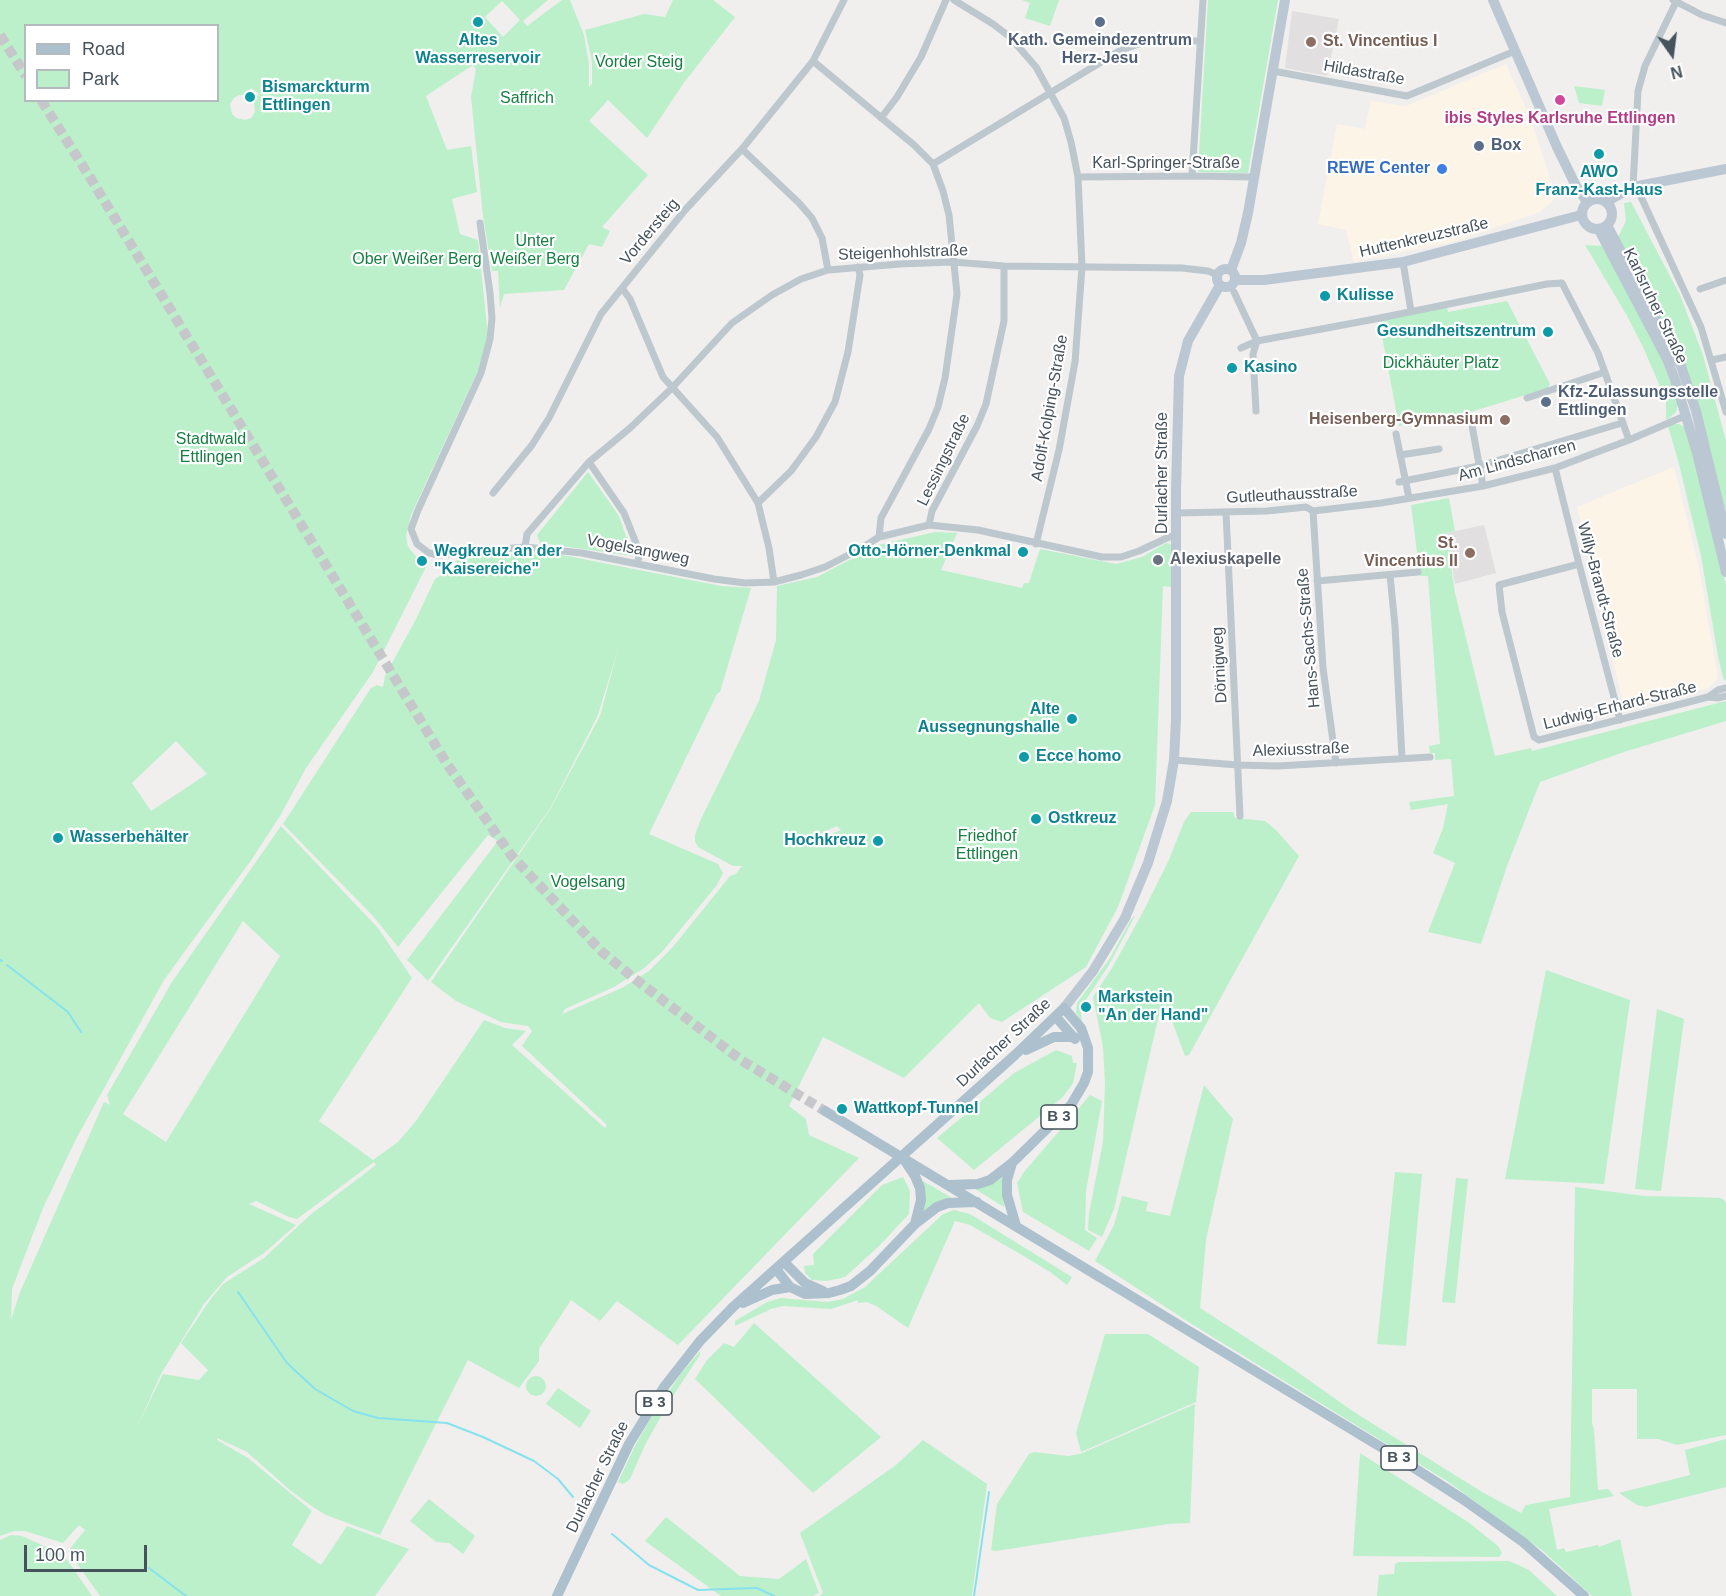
<!DOCTYPE html>
<html>
<head>
<meta charset="utf-8">
<style>
  body { margin:0 }
  #map { position:relative; width:1726px; height:1596px; overflow:hidden; background:#f1eeee; font-family:Helvetica,sans-serif }
  canvas { display:block }
  .legend { position:absolute; left:24px; top:24px; width:195px; height:78px; box-sizing:border-box; background:#fff; border:2px solid #b5babe; margin:0; padding:8px 10px; list-style:none; font-size:18px; color:#46535c }
  .legend li { display:flex; align-items:center; gap:12px; height:30px }
  .legend b { width:30px; border:2px solid #b5babe }
  .north { position:absolute; left:1642px; top:24px; width:60px; height:60px; -webkit-text-stroke:4px #fff; paint-order:stroke; rotate:166deg; font-size:16px; font-weight:700; line-height:24px; text-align:center; color:#46535c }
  .north::after { content:''; display:block; margin:auto; width:21px; height:27px; background:#46535c; clip-path:polygon(50% 0,100% 100%,50% 72%,0 100%) }
  .scale { position:absolute; left:24px; top:1545px; width:123px; height:27px; box-sizing:border-box; border:3px solid #46535c; border-top:0; padding-left:8px; font-size:18px; line-height:21px; white-space:nowrap; color:#46535c; -webkit-text-stroke:4px #fff; paint-order:stroke }
</style>
</head>
<body>
<div id="map">
<canvas width="1726" height="1596"></canvas>
<ul class="legend">
<li><b style="height:8px;background:#adc0ce"></b>Road</li>
<li><b style="height:16px;background:#bbf0ca"></b>Park</li>
</ul>
<div class="north">N</div>
<div class="scale">100 m</div>
</div>
<script>
const ctx = document.querySelector('canvas').getContext('2d');
ctx.lineJoin = 'round';
function paint(path, color) {
  ctx.fillStyle = color;
  ctx.fill(path, 'evenodd');
}
function poly(rows) {
  const path = new Path2D();
  for (const r of rows) {
    if (r.length === 3) {
      path.moveTo(r[0] + r[2], r[1]);
      path.arc(r[0], r[1], r[2], 0, 2 * Math.PI);
      continue;
    }
    path.moveTo(r[0], r[1]);
    for (let i = 2; i < r.length; i += 2) path.lineTo(r[i], r[i + 1]);
  }
  return path;
}
function trace(path, color, width, dash) {
  ctx.strokeStyle = color;
  ctx.lineWidth = width;
  ctx.lineCap = dash ? 'butt' : 'round';
  ctx.setLineDash(dash || []);
  ctx.stroke(path);
}
function drawText(font, color, halo, rows, align = 'center') {
  ctx.font = font + ' Helvetica,sans-serif';
  ctx.lineWidth = 4.5;
  ctx.setLineDash([]);
  ctx.textBaseline = 'middle';
  ctx.strokeStyle = halo;
  ctx.fillStyle = color;
  for (const [text, x, y, turn = 0] of rows) {
    ctx.save();
    ctx.translate(x, y);
    ctx.rotate((+turn || 0) * Math.PI / 180);
    ctx.textAlign = isNaN(turn) ? turn : align;
    if (halo) ctx.strokeText(text, 0, 0);
    ctx.fillText(text, 0, 0);
    ctx.restore();
  }
}
const commercial = poly([
  [1506,64,1531,120,1553,187,1553,201,1540,212,1453,242,1354,262,1346,230,1318,224,1337,124,1365,129,1371,101,1406,106],
  [1674,467,1699,568,1718,678,1709,688,1625,709,1588,563,1590,562,1577,507]
]);
const education = poly([
  [1292,11,1339,19,1327,76,1285,68],
  [1484,525,1496,573,1455,584,1446,533]
]);
const green = poly([
  [0,0,548,0,523,21,527,26,562,0,570,0,584,35,589,64,589,87,592,84,592,62,585,30,644,14,665,17,673,0,713,0,735,17,683,84,647,138,608,100,589,121,648,175,602,227,610,231,602,247,589,244,564,290,504,294,500,308,498,271,492,271,483,216,471,97,476,69,473,65,426,96,447,150,471,146,477,192,452,199,460,234,478,240,488,336,481,364,411,515,406,536,408,547,422,563,427,565,373,672,306,768,280,816,252,859,164,980,76,1139,43,1208,12,1289,11,1320,20,1292,104,1102,110,1105,107,1095,172,982,281,826,378,928,412,978,319,1121,373,1160,398,1142,416,1121,484,1020,505,1028,526,1031,512,1045,605,1128,607,1125,522,1046,532,1031,528,1026,501,1022,456,1001,431,982,551,808,600,716,618,649,598,715,551,807,428,981,407,960,498,841,488,835,398,947,373,916,283,824,371,688,377,685,383,687,385,676,416,619,435,579,453,567,459,557,515,554,557,554,721,586,751,588,720,692,717,694,649,834,718,864,723,873,717,885,662,952,643,969,614,987,565,1009,562,1014,622,988,649,971,672,948,730,876,736,874,742,866,733,866,698,847,695,841,695,835,701,819,759,701,776,640,777,586,817,577,878,545,935,532,957,533,941,570,1022,588,1024,583,1029,583,1040,549,1116,564,1142,557,1164,544,1168,543,1171,545,1172,587,1163,586,1155,805,1118,907,1086,967,1002,1022,990,1018,979,1003,904,1078,823,1037,789,1106,806,1119,809,1135,859,1158,678,1345,617,1301,600,1321,571,1300,539,1349,539,1361,519,1388,468,1360,380,1535,326,1515,313,1507,291,1491,247,1452,217,1438,217,1440,248,1458,312,1511,292,1545,321,1565,347,1526,409,1549,375,1596,100,1596,68,1551,85,1530,79,1525,63,1543,25,1531,14,1531,0,1536],
  [502,1,520,20,503,37,485,17],
  [26,26,218,26,218,100,26,100],
  [251,88,259,94,254,101,255,112,251,118,245,120,236,118,232,114,230,104,234,98,239,95,246,95],
  [176,741,207,774,151,811,132,783],
  [837,826,841,830,800,846,801,843],
  [243,921,280,956,166,1142,123,1114],
  [374,1162,376,1165,310,1215,264,1258,223,1284,210,1300,181,1343,208,1370,199,1380,163,1374,138,1425,161,1374,204,1304,227,1277,264,1253,296,1225,249,1204,256,1201,289,1217,297,1219],
  [1022,0,1059,0,1050,26,1025,18,1030,3],
  [1208,0,1278,0,1248,173,1198,172],
  [1574,86,1605,90,1602,106,1579,103],
  [1631,202,1680,295,1703,355,1726,441,1726,522,1703,424,1618,237,1626,221,1624,203],
  [1585,245,1605,246,1662,358,1678,403,1676,412,1668,419,1666,419,1666,401,1644,349,1626,314],
  [1507,301,1550,384,1548,388,1474,411,1399,426,1379,320,1447,307,1448,312],
  [1673,424,1679,424,1687,428,1726,585,1726,681,1723,678,1718,656,1701,556,1679,464,1668,426],
  [588,472,619,516,633,556,540,543,537,535],
  [1449,498,1455,531,1446,533,1455,593,1495,756,1531,748,1532,751,1726,701,1726,721,1624,752,1540,782,1507,866,1481,944,1428,932,1455,863,1433,853,1443,828,1448,804,1411,810,1409,802,1454,796,1451,759,1435,760,1435,753,1430,753,1429,746,1440,744,1428,576,1420,576,1411,505],
  [1191,812,1233,812,1235,818,1265,821,1276,830,1299,856,1189,1055,1185,1056,1166,1005,1161,1006,1114,1209,1102,1237,1088,1230,1089,1213,1103,1142,1105,1084,1103,1047,1093,997,1112,968,1143,912,1168,862,1184,822],
  [1135,916,1109,965,1083,1004,1081,1013,1082,1022,1076,1013,1077,1003,1110,958,1131,919],
  [1546,970,1630,1000,1604,1184,1505,1179],
  [1657,1009,1684,1019,1661,1191,1635,1189],
  [1056,1050,1072,1056,1073,1063,1077,1063,1073,1083,1063,1097,974,1170,937,1138,1014,1073],
  [1204,1085,1233,1119,1206,1240,1200,1308,1279,1359,1354,1412,1482,1492,1521,1513,1526,1505,1570,1497,1575,1187,1644,1196,1696,1197,1720,1198,1724,1200,1726,1203,1726,1435,1677,1445,1658,1439,1637,1439,1637,1389,1592,1389,1592,1423,1594,1430,1598,1490,1608,1489,1614,1496,1549,1509,1557,1550,1564,1548,1566,1552,1598,1545,1599,1547,1620,1539,1632,1596,1592,1596,1543,1551,1447,1481,1190,1323,1095,1261,1114,1225,1122,1196,1148,1202,1146,1211,1170,1216],
  [1090,1095,1102,1101,1086,1191,1085,1230,1097,1238,1089,1251,1023,1212,1017,1183,1024,1172],
  [1395,1172,1422,1174,1406,1346,1377,1344],
  [1003,1174,1002,1189,1004,1207,975,1189],
  [903,1177,910,1191,909,1214,878,1247,845,1277,827,1281,812,1280,805,1273,804,1266,814,1265,813,1254,882,1185],
  [1456,1178,1468,1179,1455,1303,1442,1302],
  [923,1181,952,1198,923,1212],
  [954,1210,970,1214,1072,1277,1067,1285,1050,1272,1022,1255,970,1225,955,1221,908,1328,876,1306,867,1302,858,1303,858,1300,831,1309,783,1306,771,1309,735,1326,735,1321,767,1302,781,1298,827,1302,843,1299,865,1287,943,1214],
  [754,1323,881,1437,813,1493,695,1379,707,1360,724,1343,734,1347],
  [1105,1334,1148,1334,1199,1367,1196,1402,1081,1452,1076,1433],
  [700,1351,700,1355,669,1402,645,1445,630,1479,623,1484,618,1482,635,1446,649,1421,680,1375],
  [536,1386,10],
  [558,1388,591,1411,580,1428,546,1404],
  [1195,1404,1190,1523,1168,1524,996,1551,991,1550,997,1504,1029,1454,1034,1452,1068,1456,1080,1454],
  [1726,1439,1726,1487,1646,1507,1637,1505,1619,1493,1690,1475,1685,1450],
  [923,1440,987,1484,972,1596,819,1596,823,1593,800,1533,896,1465],
  [1360,1453,1468,1522,1498,1546,1502,1553,1499,1557,1353,1556],
  [429,1499,475,1536,463,1554,449,1543,436,1542,410,1521],
  [666,1517,740,1576,779,1579,806,1559,819,1593,813,1596,721,1596,645,1541],
  [11,1535,22,1536,64,1555,92,1596,0,1596,0,1540],
  [1509,1561,1529,1570,1557,1596,1377,1596,1379,1575,1394,1574,1395,1564,1399,1562]
]);
const stream = poly([
  [0,960,2,961],
  [7,965,68,1012,81,1032],
  [238,1292,287,1363,315,1389,353,1411,378,1418,447,1423,483,1437,534,1461,558,1479,573,1497],
  [578,1508,579,1516],
  [612,1534,649,1565,698,1590,757,1588,774,1596],
  [149,1568,186,1596],
  [974,1596,989,1492]
]);
const primaryTunnel = poly([
  [0,35,26,76],
  [41,100,91,179,447,764,511,855,602,952,635,979,741,1060,825,1111]
]);
const street = poly([
  [954,0,993,24,1010,37,1036,67,1064,118,1071,142,1078,177,1082,267,1075,362,1059,450,1036,544],
  [1673,0,1702,15,1726,23],
  [813,61,914,145,933,164,943,191,949,215,957,294,945,378,938,407,929,429,881,518,879,537],
  [1273,71,1407,96,1515,51],
  [881,118,897,97,921,57,946,0],
  [742,149,799,203,812,218,822,238,828,270],
  [933,164,1121,50,1148,41,1200,41],
  [1192,176,1203,0],
  [1078,177,1192,176,1254,177],
  [1636,186,1701,327,1726,412],
  [1633,187,1638,91,1645,66,1677,0],
  [480,223,490,293,492,318,490,339,481,373,418,510,411,529,417,544,429,553,438,555,525,547,582,553,714,579,745,583,774,582,801,575,825,567,860,549,879,537,929,525,978,530,1102,557,1121,557,1139,551,1169,537,1177,535],
  [1403,262,1411,311],
  [622,288,630,299,663,377,717,437,758,503,769,548,774,582],
  [1700,289,1726,280],
  [1234,292,1257,341,1241,348],
  [1712,360,1726,357],
  [1527,398,1605,372],
  [1256,411,1253,354,1257,341,1375,319,1547,284,1562,283,1598,353,1629,440],
  [1471,420,1483,486],
  [1396,434,1409,498],
  [1400,455,1439,449],
  [589,462,624,513,636,543,639,557,637,563],
  [1555,468,1579,564,1620,720],
  [1399,482,1479,466,1622,423],
  [493,493,532,445,549,418,601,314,685,210,742,149,813,61,844,0],
  [758,503,791,471,816,437,835,402,848,352,860,275,858,267],
  [1313,511,1323,668,1336,763],
  [1226,512,1240,816],
  [1177,513,1267,511,1306,507,1313,511,1381,503,1483,486,1555,468,1629,440,1687,415],
  [929,525,932,511,977,426,986,404,1004,321,1004,266],
  [525,547,527,534,589,462,630,428,672,388,732,323,772,295,801,279,828,270,900,264,953,262,1004,266,1182,268,1208,271,1218,275],
  [1579,564,1499,585,1502,612,1534,737,1539,740,1681,704,1708,697,1718,690,1726,688],
  [1390,575,1395,626,1402,758],
  [1317,581,1418,572],
  [1708,697,1718,698,1726,696],
  [1174,760,1238,765,1278,766,1430,757]
]);
const secondary = poly([
  [1493,0,1557,147,1576,186,1587,202],
  [1597,214,15],
  [1606,202,1633,187,1726,169],
  [1607,225,1681,366,1696,411,1726,534],
  [1599,230,1667,359,1675,380,1697,453,1726,572],
  [1226,278,9],
  [1231,270,1241,243,1248,213,1285,0],
  [1236,280,1264,280,1403,262,1581,215],
  [1064,1008,1093,971,1125,918,1148,863,1167,801,1174,760,1176,719,1176,490,1179,376,1188,341,1220,285]
]);
const primary = poly([
  [1056,1017,1075,1039],
  [1026,1050,1054,1037,1074,1037],
  [825,1111,1394,1455,1464,1500,1523,1542,1584,1596],
  [905,1161,915,1176,920,1188,921,1200,915,1224],
  [1012,1163,1007,1180,1007,1195,1016,1226],
  [784,1262,805,1283,823,1291],
  [776,1269,790,1287,805,1294,829,1293,840,1290,851,1286,870,1271,915,1224,937,1207,948,1203,977,1202],
  [743,1303,772,1290,790,1287],
  [557,1596,629,1444,664,1387,700,1341,733,1307,1015,1055,1064,1008,1081,1028,1088,1048,1088,1072,1084,1083,1071,1105,1012,1163,990,1180,978,1184,949,1185]
]);
const markers = [
  [478,22,6,"#0f9aa8"],
  [1100,22,6,"#5c6f8a"],
  [1311,42,6,"#8d6e63"],
  [250,97,6,"#0f9aa8"],
  [1560,100,6,"#d1479c"],
  [1479,146,6,"#5c6f8a"],
  [1599,154,6,"#0f9aa8"],
  [1442,169,6,"#3f7fe0"],
  [1325,296,6,"#0f9aa8"],
  [1548,332,6,"#0f9aa8"],
  [1232,368,6,"#0f9aa8"],
  [1546,402,6,"#5c6f8a"],
  [1505,420,6,"#8d6e63"],
  [1023,552,6,"#0f9aa8"],
  [1470,553,6,"#8d6e63"],
  [1158,560,6,"#6b7280"],
  [422,561,6,"#0f9aa8"],
  [1072,719,6,"#0f9aa8"],
  [1024,757,6,"#0f9aa8"],
  [1036,819,6,"#0f9aa8"],
  [58,838,6,"#0f9aa8"],
  [878,841,6,"#0f9aa8"],
  [1086,1007,6,"#0f9aa8"],
  [842,1109,6,"#0f9aa8"]
];
const shields = [
  [1059,1117,36],
  [654,1403,36],
  [1399,1458,36]
];
const shieldNames = [
  ["B 3",1059,1117],
  ["B 3",654,1403],
  ["B 3",1399,1458]
];
const cultureNames = [
  ["Altes",478,41,"center"],
  ["Wasserreservoir",478,59,"center"],
  ["Bismarckturm",262,88],
  ["Ettlingen",262,106],
  ["AWO",1599,173,"center"],
  ["Franz-Kast-Haus",1599,191,"center"],
  ["Kulisse",1337,296],
  ["Gesundheitszentrum",1536,332,"right"],
  ["Kasino",1244,368],
  ["Wegkreuz an der",434,552],
  ["\"Kaisereiche\"",434,570],
  ["Otto-Hörner-Denkmal",1011,552,"right"],
  ["Alte",1060,710,"right"],
  ["Aussegnungshalle",1060,728,"right"],
  ["Ecce homo",1036,757],
  ["Ostkreuz",1048,819],
  ["Wasserbehälter",70,838],
  ["Hochkreuz",866,841,"right"],
  ["Markstein",1098,998],
  ["\"An der Hand\"",1098,1016],
  ["Wattkopf-Tunnel",854,1109]
];
const serviceNames = [
  ["Kath. Gemeindezentrum",1100,41,"center"],
  ["Herz-Jesu",1100,59,"center"],
  ["Box",1491,146],
  ["Kfz-Zulassungsstelle",1558,393],
  ["Ettlingen",1558,411]
];
const educationNames = [
  ["St. Vincentius I",1323,42,"left"],
  ["Heisenberg-Gymnasium",1493,420],
  ["St.",1458,544],
  ["Vincentius II",1458,562]
];
const parkNames = [
  ["Vorder Steig",639,63],
  ["Saffrich",527,99],
  ["Unter",535,242],
  ["Weißer Berg",535,260],
  ["Ober Weißer Berg",417,260],
  ["Dickhäuter Platz",1441,364],
  ["Stadtwald",211,440],
  ["Ettlingen",211,458],
  ["Friedhof",987,837],
  ["Ettlingen",987,855],
  ["Vogelsang",588,883]
];
const streetNames = [
  ["Hildastraße",1364,73,10],
  ["Karl-Springer-Straße",1166,164],
  ["Vordersteig",650,232,-50],
  ["Huttenkreuzstraße",1424,238,-13],
  ["Steigenhohlstraße",903,253,-2],
  ["Karlsruher Straße",1655,306,64],
  ["Adolf-Kolping-Straße",1050,408,-80],
  ["Lessingstraße",944,460,-64],
  ["Am Lindscharren",1517,461,-15],
  ["Durlacher Straße",1163,473,-90],
  ["Gutleuthausstraße",1292,495,-3],
  ["Vogelsangweg",638,550,11],
  ["Willy-Brandt-Straße",1600,590,75],
  ["Hans-Sachs-Straße",1309,638,-95],
  ["Dörnigweg",1220,665,-93],
  ["Ludwig-Erhard-Straße",1620,706,-14],
  ["Alexiusstraße",1301,750,-2],
  ["Durlacher Straße",1004,1043,-43],
  ["Durlacher Straße",598,1477,-64]
];
const hotelNames = [
  ["ibis Styles Karlsruhe Ettlingen",1560,119]
];
const shopNames = [
  ["REWE Center",1430,169]
];
const worshipNames = [
  ["Alexiuskapelle",1170,560]
];
paint(commercial, '#fcf4e6');
paint(education, '#e2dfe0');
paint(green, '#bbf0ca');
trace(stream, '#87e2ee', 2);
trace(primaryTunnel, '#c6c7ca', 10, [10, 5]);
trace(street, '#bcc7ce', 7);
trace(secondary, '#bbc8d3', 10);
trace(primary, '#adc0ce', 10);
for (const [x, y, r, color] of markers) {
  const dot = new Path2D();
  dot.arc(x, y, r, 0, 2 * Math.PI);
  ctx.fillStyle = color;
  ctx.fill(dot);
  trace(dot, '#fff', 2);
}
for (const [x, y, w] of shields) {
  const box = new Path2D();
  box.roundRect(x - w / 2, y - 12, w, 24, 4.5);
  ctx.fillStyle = '#fff';
  ctx.fill(box);
  trace(box, '#46535c', 1.5);
}
drawText('bold 15px', '#46535c', null, shieldNames);
drawText('bold 16px', '#0d838f', '#fff', cultureNames, 'left');
drawText('bold 16px', '#4e5e75', '#fff', serviceNames, 'left');
drawText('bold 16px', '#785e54', '#fff', educationNames, 'right');
drawText('16px', '#147f40', '#fff', parkNames);
drawText('16px', '#46535c', '#fff', streetNames);
drawText('bold 16px', '#b23c85', '#fff', hotelNames);
drawText('bold 16px', '#366cbe', '#fff', shopNames, 'right');
drawText('bold 16px', '#5b616d', '#fff', worshipNames, 'left');
</script>
</body>
</html>
